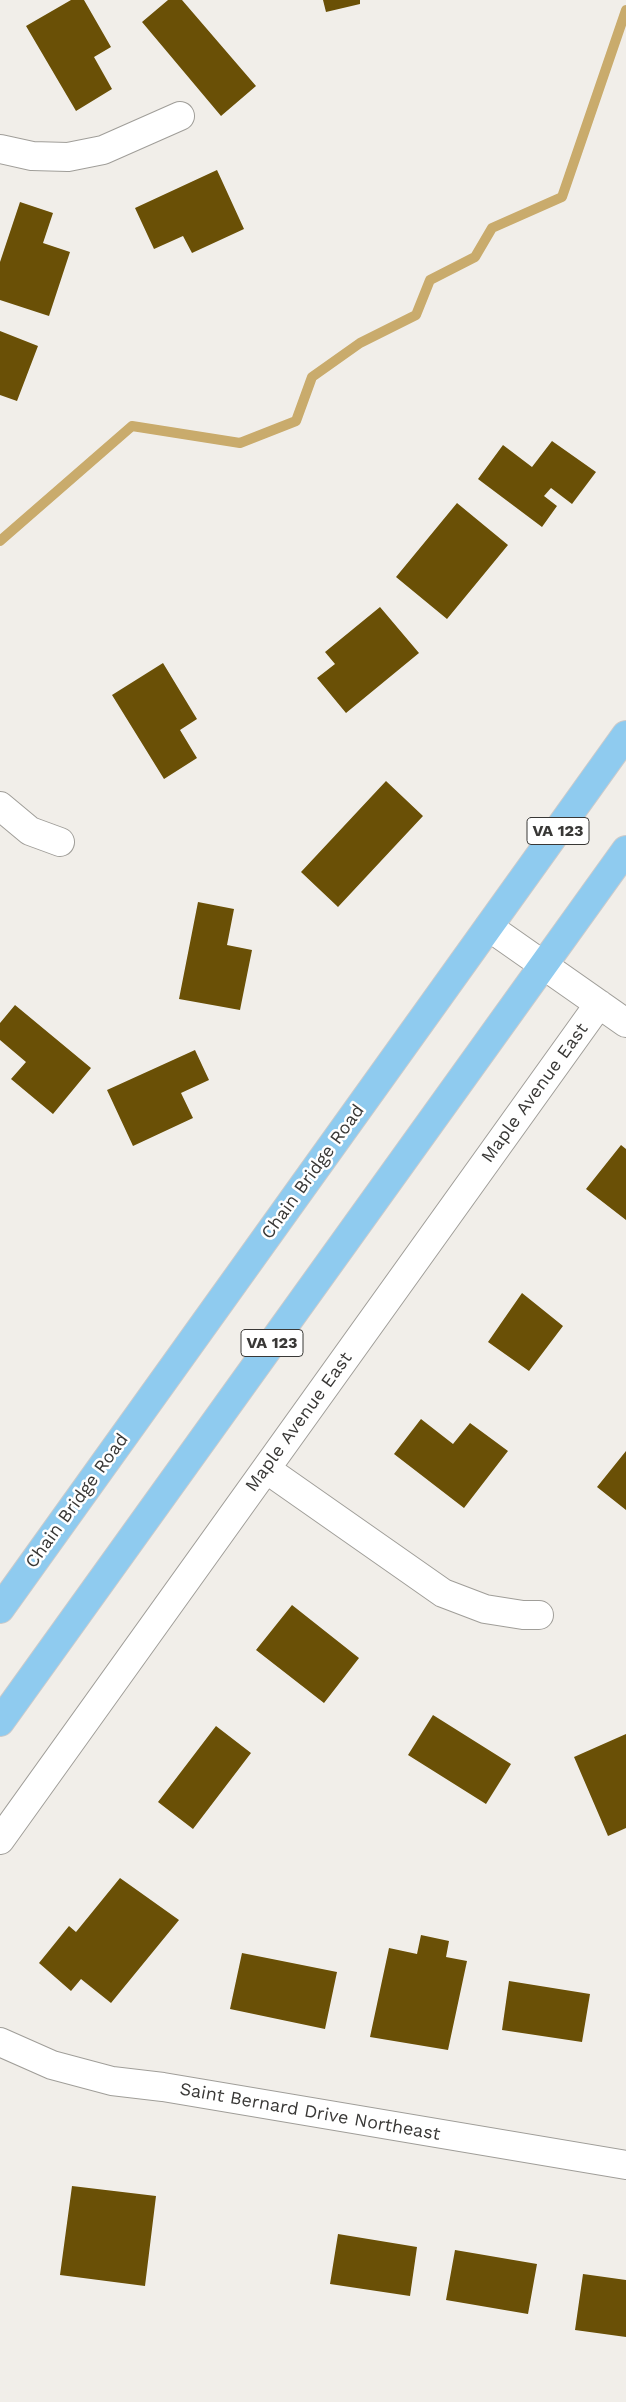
<!DOCTYPE html>
<html>
<head>
<meta charset="utf-8">
<style>
  body { margin:0 }
  canvas { display:block; background:#f1eee9 }
</style>
</head>
<body>
<canvas width="626" height="2402"></canvas>
<script>
const ctx = document.querySelector('canvas').getContext('2d');
ctx.lineJoin = 'round';
function poly(rows) {
  const path = new Path2D();
  for (const r of rows) {
    path.moveTo(r[0], r[1]);
    for (let i = 2; i < r.length; i += 2) path.lineTo(r[i], r[i + 1]);
  }
  return path;
}
function trace(path, color, width, dash) {
  ctx.strokeStyle = color;
  ctx.lineWidth = width;
  ctx.lineCap = dash ? 'butt' : 'round';
  ctx.setLineDash(dash || []);
  ctx.stroke(path);
}
function paint(path, color) {
  ctx.fillStyle = color;
  ctx.fill(path, 'evenodd');
}
function drawText(font, color, halo, rows, align = 'center') {
  ctx.font = font + ' "Work Sans",sans-serif';
  ctx.lineWidth = 5;
  ctx.setLineDash([]);
  ctx.textBaseline = 'middle';
  ctx.strokeStyle = halo;
  ctx.fillStyle = color;
  for (const [text, x, y, turn = 0] of rows) {
    ctx.save();
    ctx.translate(x, y);
    ctx.rotate((+turn || 0) * Math.PI / 180);
    ctx.textAlign = isNaN(turn) ? turn : align;
    if (halo) ctx.strokeText(text, 0, 0);
    ctx.fillText(text, 0, 0);
    ctx.restore();
  }
}
const stream = poly([
  [0,541,132,426,240,443,296,421,312,377,360,343,416,315,430,280,475,257,492,228,562,197,626,10]
]);
const building = poly([
  [71,0,84,0,111,47,94,57,112,89,76,111,26,26],
  [168,0,182,0,256,86,221,116,142,22],
  [323,0,360,0,360,4,326,12],
  [217,170,244,229,192,253,183,236,154,249,135,208],
  [20,202,53,213,43,243,70,252,49,316,0,300,0,262],
  [0,331,38,346,17,401,0,395],
  [552,441,596,472,572,504,551,488,544,496,557,506,542,527,478,479,503,445,532,467],
  [457,503,508,545,447,619,396,577],
  [380,607,419,653,346,713,317,678,335,664,325,652],
  [163,663,197,719,180,730,197,758,164,779,112,695],
  [386,781,423,816,338,907,301,872],
  [198,902,234,909,227,945,252,950,240,1010,179,999],
  [15,1005,91,1068,53,1114,11,1079,26,1062,0,1040,0,1023],
  [195,1050,209,1080,181,1093,193,1118,133,1146,107,1090],
  [621,1145,626,1149,626,1220,586,1189],
  [522,1293,563,1326,529,1371,488,1342],
  [421,1419,453,1444,470,1423,508,1451,464,1508,394,1454],
  [626,1451,626,1510,597,1487],
  [292,1605,359,1658,324,1703,256,1650],
  [433,1715,511,1764,486,1804,408,1755],
  [216,1726,251,1753,193,1829,158,1802],
  [626,1734,626,1828,608,1836,574,1757],
  [120,1878,179,1920,111,2003,81,1979,71,1991,39,1963,69,1926,76,1932],
  [421,1935,449,1941,446,1957,467,1961,448,2050,370,2037,389,1948,417,1954],
  [242,1953,337,1972,325,2029,230,2009],
  [509,1981,590,1994,582,2042,502,2030],
  [72,2186,156,2196,145,2286,60,2275],
  [338,2234,417,2247,410,2296,330,2284],
  [455,2250,537,2264,528,2314,446,2300],
  [583,2274,626,2280,626,2337,575,2330]
]);
const street = poly([
  [0,149,32,156,68,157,103,150,180,116],
  [0,806,30,831,60,842],
  [489,927,626,1023],
  [266,1469,443,1593,485,1609,523,1615,539,1615],
  [0,1840,599,1004],
  [0,2042,52,2065,112,2081,163,2087,626,2165]
]);
const primary = poly([
  [0,1609,626,735],
  [0,1722,626,850]
]);
const shields = [
  [558,831,62],
  [272,1343,62]
];
const shieldNames = [
  ["VA 123",558,831],
  ["VA 123",272,1343]
];
const streetNames = [
  ["Maple Avenue East",535,1093,-54],
  ["Chain Bridge Road",313,1172,-54],
  ["Maple Avenue East",299,1422,-54],
  ["Chain Bridge Road",77,1501,-54],
  ["Saint Bernard Drive Northeast",310,2112,10]
];
trace(stream, '#c9ab6c', 10);
paint(building, '#6a5006');
trace(street, '#a09e99', 30);
trace(primary, '#cccbcb', 30);
trace(street, '#fff', 28);
trace(primary, '#8fcbef', 28);
for (const [x, y, w] of shields) {
  const box = new Path2D();
  box.roundRect(x - w / 2, y - 13.5, w, 27, 4);
  ctx.fillStyle = '#fff';
  ctx.fill(box);
  trace(box, '#393836', 1);
}
drawText('bold 16px', '#393836', null, shieldNames);
drawText('18px', '#393836', '#fff', streetNames);
</script>
</body>
</html>
